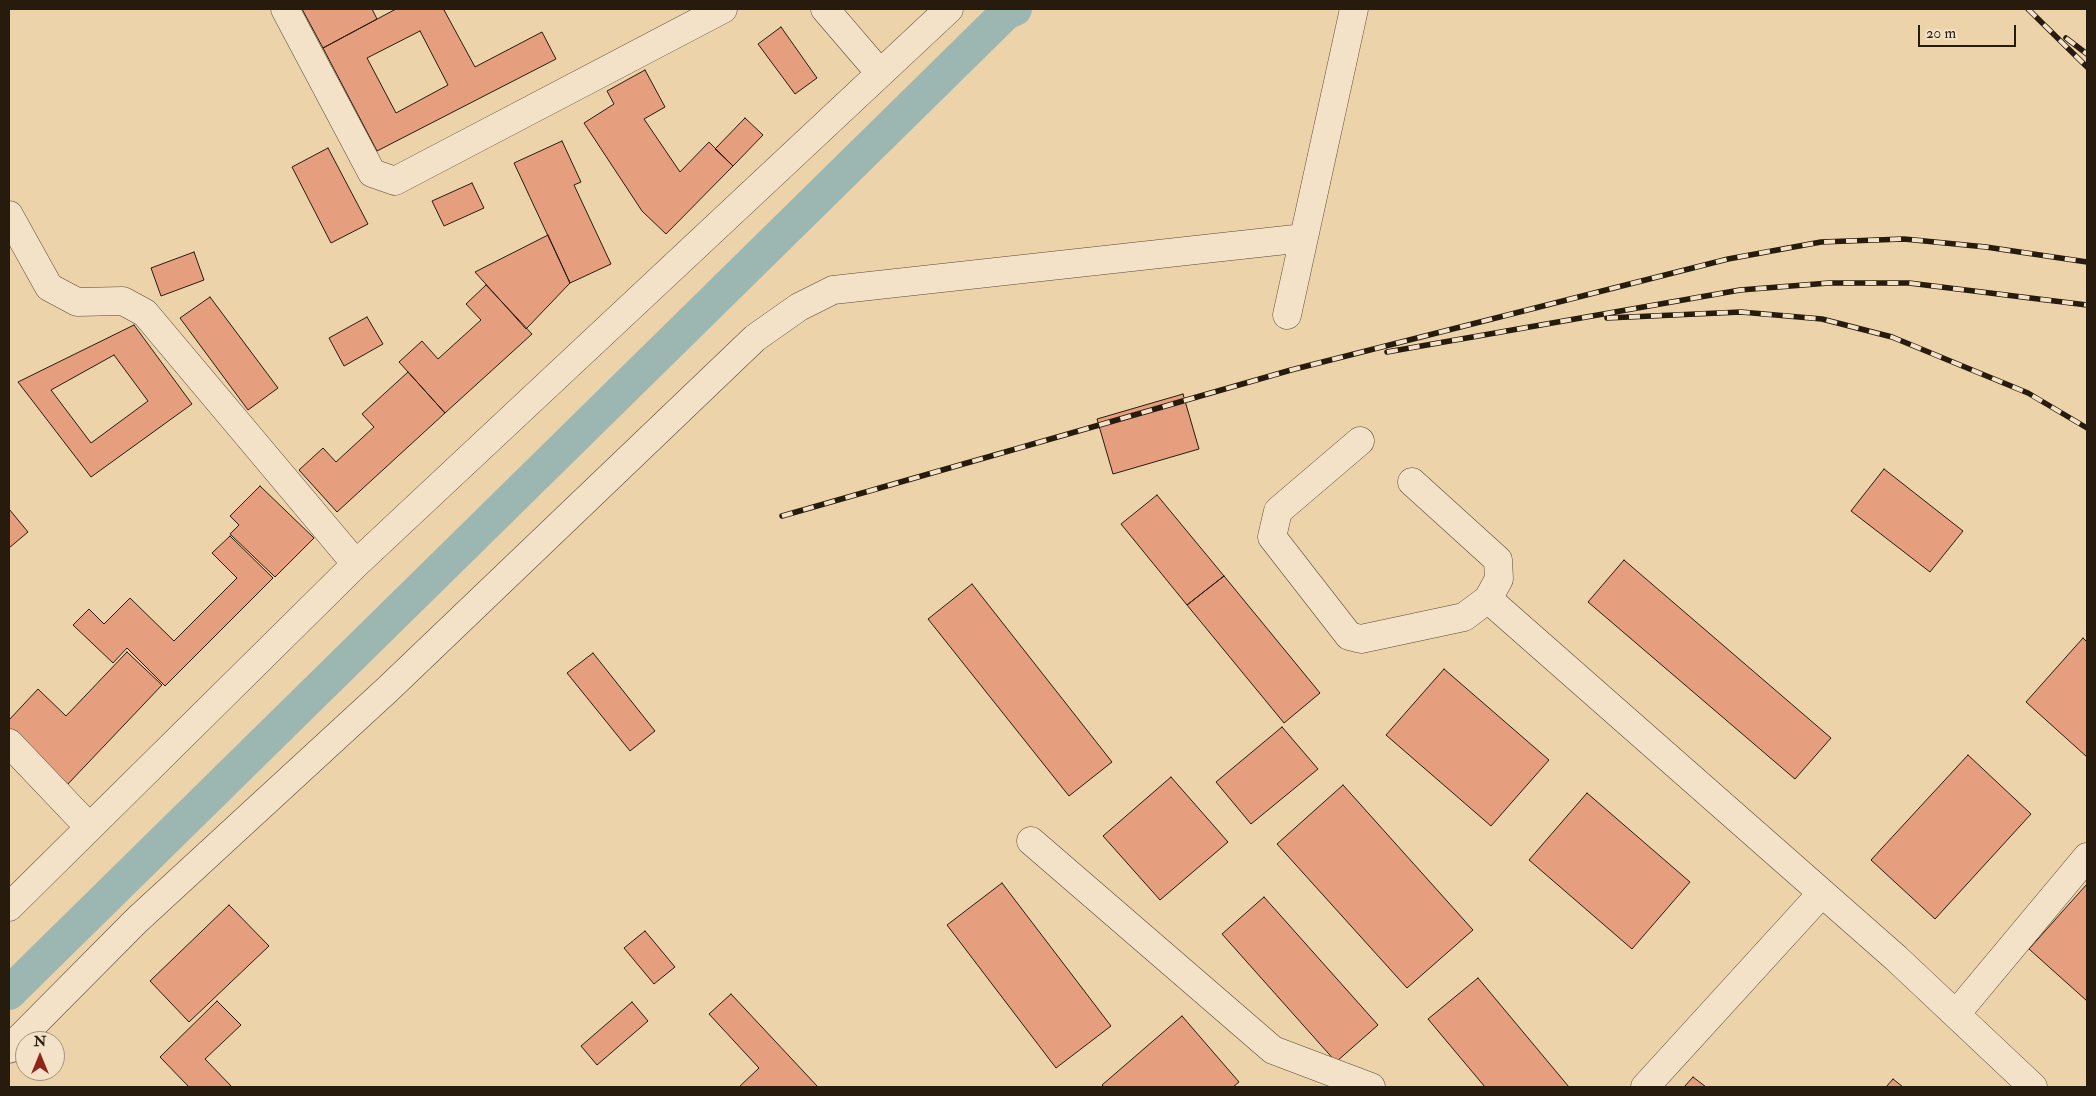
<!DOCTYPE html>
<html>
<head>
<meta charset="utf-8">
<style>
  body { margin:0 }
  #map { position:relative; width:2096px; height:1096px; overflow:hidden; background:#ecd3aa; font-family:"IM FELL Double Pica",serif }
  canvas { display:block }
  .frame { position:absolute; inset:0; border:10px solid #271b0e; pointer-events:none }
  .north { position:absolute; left:15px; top:1031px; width:50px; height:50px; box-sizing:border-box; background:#f3e2c8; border:1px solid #a1927e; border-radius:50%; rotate:0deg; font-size:14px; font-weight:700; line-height:20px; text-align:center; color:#271b0e }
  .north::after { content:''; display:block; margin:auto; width:18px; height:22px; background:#8f2418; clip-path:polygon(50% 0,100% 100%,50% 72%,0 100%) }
  .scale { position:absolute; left:1918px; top:25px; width:98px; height:22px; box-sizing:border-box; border:2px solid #271b0e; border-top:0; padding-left:6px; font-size:15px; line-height:18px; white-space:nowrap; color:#271b0e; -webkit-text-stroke:4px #f3e2c8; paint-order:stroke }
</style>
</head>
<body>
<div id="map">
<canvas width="2096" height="1096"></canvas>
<div class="frame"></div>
<div class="north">N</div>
<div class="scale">20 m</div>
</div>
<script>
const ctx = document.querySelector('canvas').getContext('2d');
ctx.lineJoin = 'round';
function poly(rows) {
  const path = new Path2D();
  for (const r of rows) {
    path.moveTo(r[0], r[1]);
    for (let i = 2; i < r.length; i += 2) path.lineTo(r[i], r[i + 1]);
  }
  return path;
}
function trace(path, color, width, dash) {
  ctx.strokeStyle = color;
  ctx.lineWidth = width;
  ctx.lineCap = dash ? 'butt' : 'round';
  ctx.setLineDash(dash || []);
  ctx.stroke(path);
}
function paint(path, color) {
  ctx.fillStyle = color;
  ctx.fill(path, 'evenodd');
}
const canal = poly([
  [9,993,1006,13,1015,9]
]);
const building = poly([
  [302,9,372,9,377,19,323,48,302,9],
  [396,9,446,9,444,10,475,67,542,32,556,59,377,151,323,48,396,9],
  [420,31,448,85,396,113,367,58,420,31],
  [781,27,817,78,795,94,758,44,781,27],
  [645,70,665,107,644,119,680,172,709,142,733,166,666,234,642,211,584,123,614,104,607,91,645,70],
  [745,118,763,135,733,166,715,149,745,118],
  [562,141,581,182,574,185,611,264,570,283,514,163,562,141],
  [328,148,368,224,331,243,292,167,328,148],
  [472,183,484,208,444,226,432,201,472,183],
  [548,235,570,283,526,329,475,272,548,235],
  [194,252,204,280,161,296,151,268,194,252],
  [486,285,532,334,445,413,399,362,422,341,438,359,481,320,466,304,486,285],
  [210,297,278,388,248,410,180,318,210,297],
  [367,317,383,344,344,366,329,338,367,317],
  [134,325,192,404,91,477,18,382,134,325],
  [114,355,148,401,91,443,51,390,114,355],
  [408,372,445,413,337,512,299,470,323,448,336,462,374,427,362,414,408,372],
  [1183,394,1199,449,1113,474,1097,419,1183,394],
  [1884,469,1963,531,1930,572,1851,511,1884,469],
  [260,486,314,538,275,577,230,534,239,525,230,516,260,486],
  [1157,495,1224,576,1187,605,1121,524,1157,495],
  [9,509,28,532,9,548,9,509],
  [230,536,273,578,165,686,127,648,113,663,73,625,89,609,104,624,130,598,174,641,237,578,212,553,230,536],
  [1624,560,1831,738,1795,779,1588,602,1624,560],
  [1224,576,1320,693,1284,723,1187,605,1224,576],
  [972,584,1112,762,1069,796,928,619,972,584],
  [2083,638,2087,642,2087,757,2026,702,2083,638],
  [127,652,162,685,67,785,9,730,9,720,38,689,66,716,127,652],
  [593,653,655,731,630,751,567,673,593,653],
  [1444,669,1549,760,1491,826,1386,735,1444,669],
  [1282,727,1318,769,1251,824,1216,782,1282,727],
  [1968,755,2031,814,1935,919,1871,860,1968,755],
  [1171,777,1228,842,1160,900,1103,836,1171,777],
  [1343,785,1473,930,1407,988,1277,844,1343,785],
  [1587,793,1690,882,1632,949,1529,860,1587,793],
  [1002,883,1111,1026,1056,1068,947,925,1002,883],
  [2087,884,2087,1001,2029,949,2087,884],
  [1264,897,1378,1025,1336,1062,1222,934,1264,897],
  [229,905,269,946,189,1022,150,981,229,905],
  [645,931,675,967,654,984,624,948,645,931],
  [1478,978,1569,1087,1485,1087,1428,1019,1478,978],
  [731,994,818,1087,739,1087,759,1068,709,1014,731,994],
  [217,1001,241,1025,205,1059,232,1087,189,1087,160,1057,217,1001],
  [632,1002,648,1021,597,1065,581,1046,632,1002],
  [1182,1016,1239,1082,1233,1087,1104,1087,1102,1085,1182,1016],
  [1693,1077,1706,1087,1684,1087,1693,1077],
  [1893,1079,1903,1087,1886,1087,1893,1079]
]);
const minor = poly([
  [285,9,372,173,395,181,723,9],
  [825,9,879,72],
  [9,215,49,287,77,302,123,301,145,313,356,564],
  [1287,315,1354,9],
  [1360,441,1278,511,1272,537,1349,636,1361,639,1464,617,1488,599,1499,579,1498,560,1412,482],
  [1488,599,1896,958,2033,1087],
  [9,743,89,827],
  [1031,841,1273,1050,1371,1087],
  [9,907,356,564,949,9],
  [1956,1014,2087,857],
  [9,1049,137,920,388,689,755,338,799,307,833,290,1304,238],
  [1645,1087,1822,893]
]);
const rail = poly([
  [2028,9,2087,67],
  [2066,38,2087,54],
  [1607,318,1741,312,1822,319,1892,337,2028,393,2087,428],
  [1387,352,1740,290,1829,283,1909,283,2087,305],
  [782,516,1291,370,1728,259,1821,242,1904,239,1986,247,2087,262]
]);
trace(canal, '#9cb6b2', 34);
paint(building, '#e59f7f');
trace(building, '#271b0e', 1);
trace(minor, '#584935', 29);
trace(minor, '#f3e2c8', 28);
trace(rail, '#271b0e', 5.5);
trace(rail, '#f3e2c8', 4, [11]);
</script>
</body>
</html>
